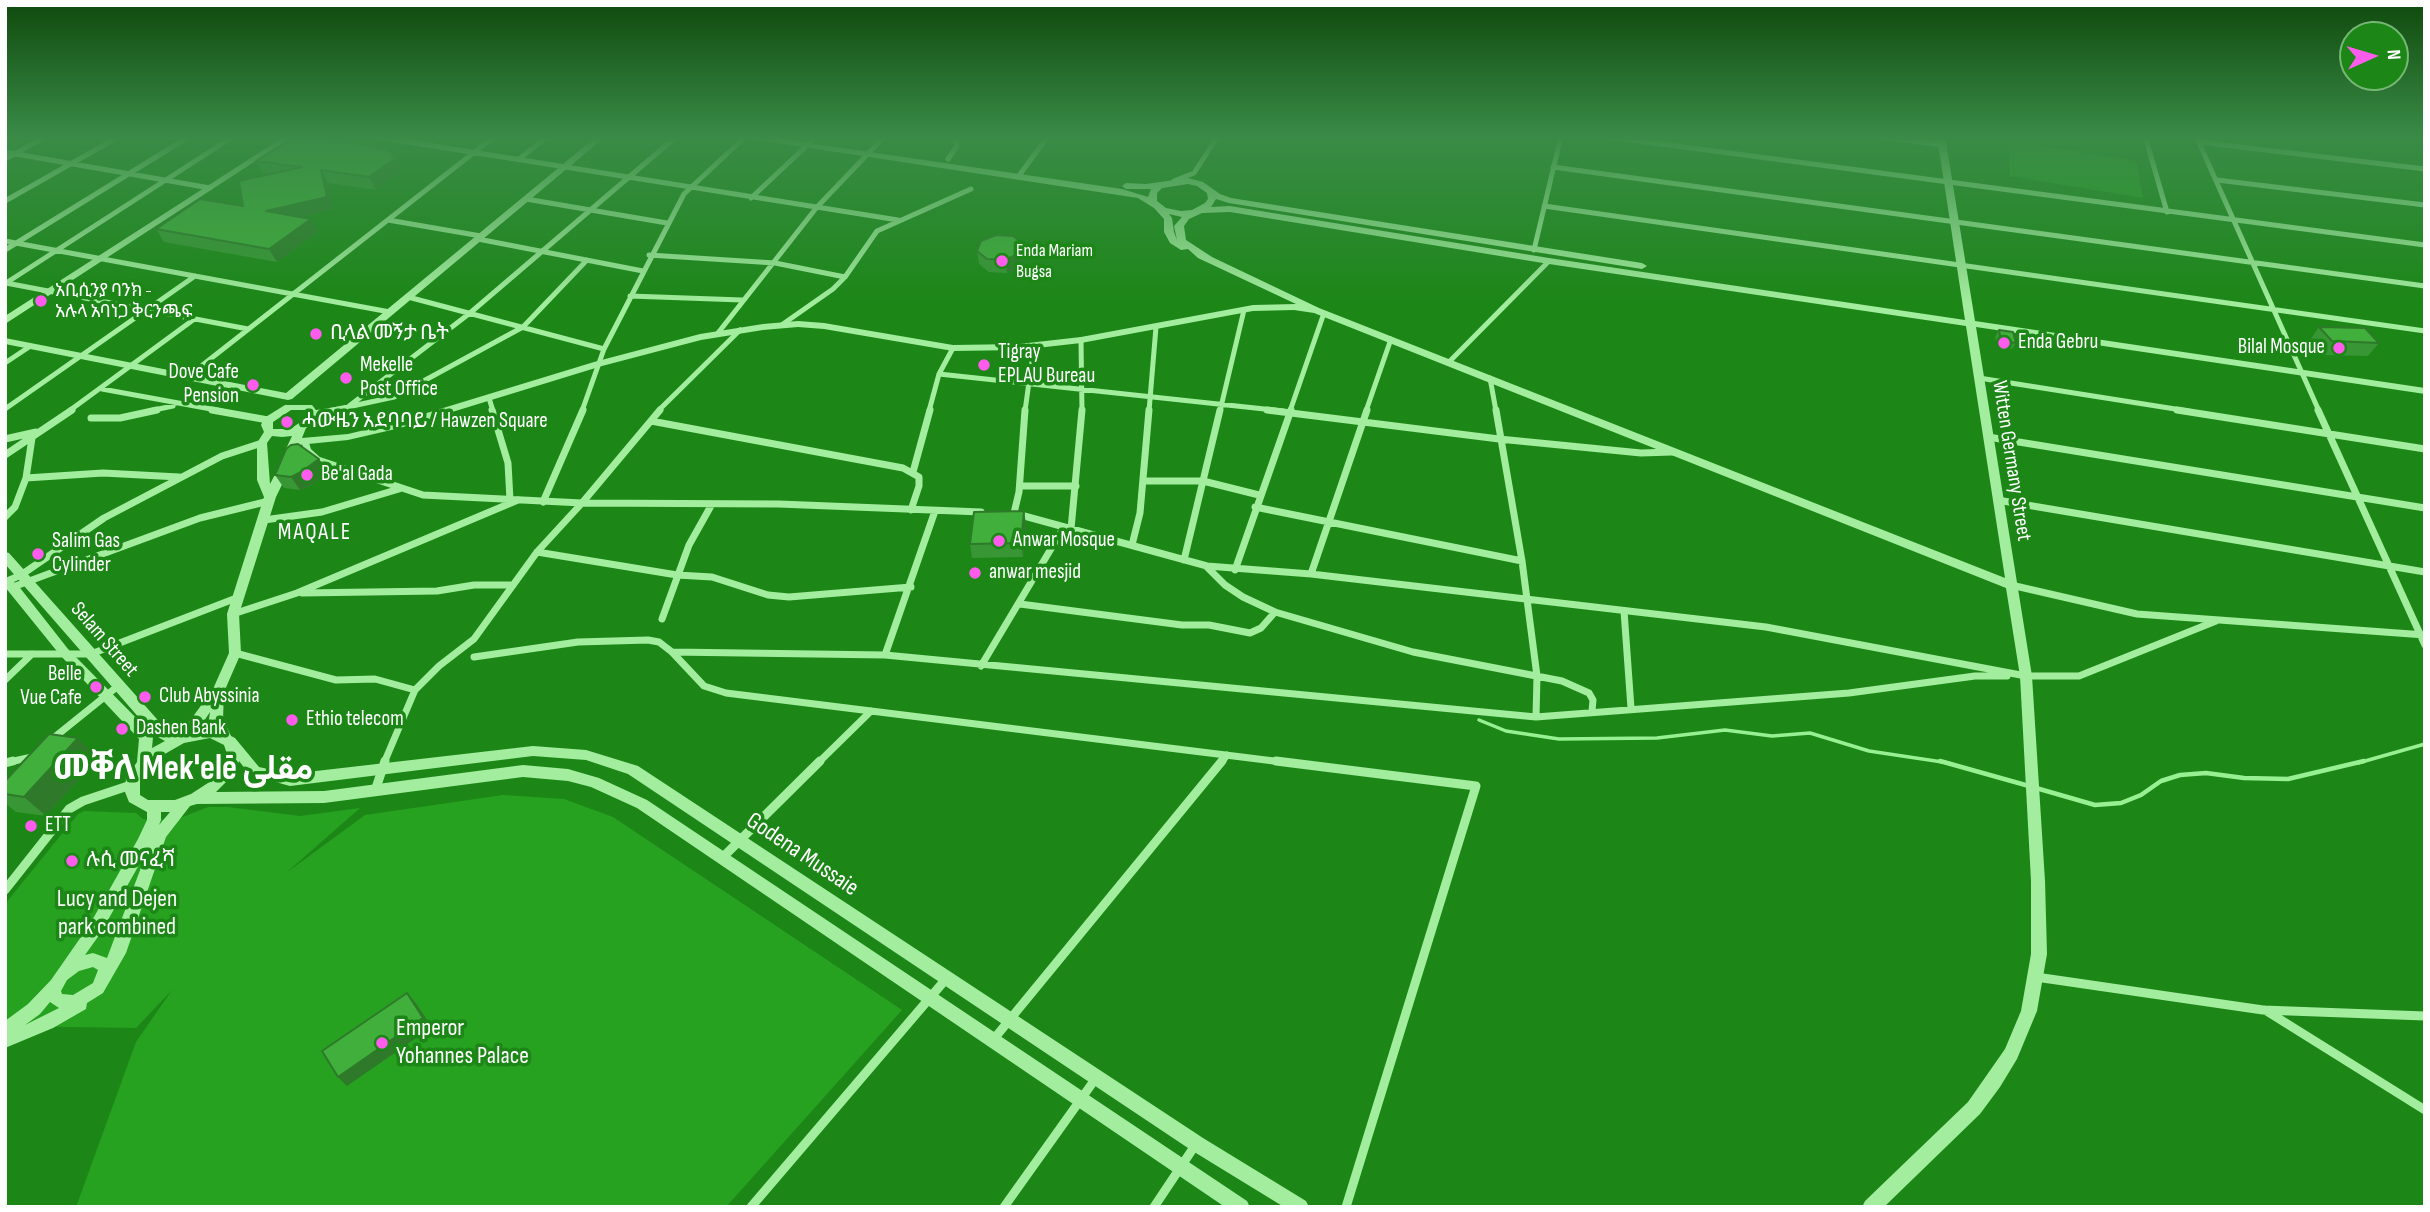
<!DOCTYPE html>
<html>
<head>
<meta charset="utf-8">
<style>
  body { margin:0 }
  #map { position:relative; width:2430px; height:1212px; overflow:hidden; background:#1c8717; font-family:"Sofia Sans Condensed",sans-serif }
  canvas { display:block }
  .frame { position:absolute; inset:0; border:7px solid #fff; pointer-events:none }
  .north { position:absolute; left:2339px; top:21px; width:70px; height:70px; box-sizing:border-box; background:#1c8717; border:2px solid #77b774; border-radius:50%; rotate:86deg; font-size:19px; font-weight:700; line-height:28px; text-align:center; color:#fff }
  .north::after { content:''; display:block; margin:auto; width:24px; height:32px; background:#ff5bed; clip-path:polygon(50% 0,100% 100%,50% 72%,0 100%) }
</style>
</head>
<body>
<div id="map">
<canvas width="2430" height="1212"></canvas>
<div class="frame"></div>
<div class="north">N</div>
</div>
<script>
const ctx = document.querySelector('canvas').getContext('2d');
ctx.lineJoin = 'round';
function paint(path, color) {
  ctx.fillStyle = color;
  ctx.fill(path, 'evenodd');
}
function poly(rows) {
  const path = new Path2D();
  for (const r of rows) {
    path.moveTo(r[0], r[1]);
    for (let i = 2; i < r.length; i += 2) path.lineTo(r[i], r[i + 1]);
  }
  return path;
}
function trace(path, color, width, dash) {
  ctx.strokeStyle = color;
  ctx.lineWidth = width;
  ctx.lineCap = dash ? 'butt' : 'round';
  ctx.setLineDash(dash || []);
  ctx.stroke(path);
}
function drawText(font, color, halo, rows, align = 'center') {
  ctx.font = font + ' "Sofia Sans Condensed",Vazirmatn,"Noto Sans Ethiopic",sans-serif';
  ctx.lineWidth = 7;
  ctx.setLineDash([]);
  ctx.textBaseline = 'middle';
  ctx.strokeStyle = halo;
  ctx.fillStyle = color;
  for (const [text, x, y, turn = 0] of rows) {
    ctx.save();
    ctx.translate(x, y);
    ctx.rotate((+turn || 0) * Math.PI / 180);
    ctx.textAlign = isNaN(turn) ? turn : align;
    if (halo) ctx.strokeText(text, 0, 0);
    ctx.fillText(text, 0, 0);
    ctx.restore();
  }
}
const green = poly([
  [2008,140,2136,161,2143,198,2010,176],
  [503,795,564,799,613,817,902,1010,726,1207,76,1207,136,1042,172,990,136,1028,5,1026,5,904,78,814,84,811,136,813,143,819,154,820,180,818,208,807,228,807,300,816,360,808,286,873,365,815]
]);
const streamFar1 = poly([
  [1479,720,1506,731,1559,739,1657,738,1725,730,1772,736,1810,733,1869,751,1949,763],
  [2358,763,2425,744]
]);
const stream = poly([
  [1940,761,2029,786],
  [2036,788,2095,805,2121,803,2141,795,2161,781,2180,775,2206,773,2244,778,2288,779,2364,761]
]);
const minorFar2 = poly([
  [371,136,898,220],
  [1601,136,2425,245],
  [1874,136,1942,145],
  [2145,136,2167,212],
  [2196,136,2319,411],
  [2199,142,2425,169],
  [5,152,210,188],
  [5,159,47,136],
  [519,159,548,136],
  [948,159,957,146,956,140,959,136],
  [1553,167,2425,286],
  [1018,177,1048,136],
  [2217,180,2425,205],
  [1174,181,1194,173,1218,136],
  [751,198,817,136],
  [526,199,667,223],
  [5,201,120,136],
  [1544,206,2425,331],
  [388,220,481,236],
  [478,239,643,271],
  [5,241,390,312],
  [5,250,190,136],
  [1534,250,1561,136],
  [649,255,775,263,845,277],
  [6,283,234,136],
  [6,283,248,329],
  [630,296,742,300],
  [408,297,604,349],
  [783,324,833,289,845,277,877,231,971,189],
  [718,333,817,207,885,136],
  [1081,340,1082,411],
  [1449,362,1549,261],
  [5,363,29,347],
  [939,374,1283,411],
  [186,378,495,136],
  [1490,378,1496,411],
  [1979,378,2188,411],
  [102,389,222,411],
  [489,398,493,411],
  [5,409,195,276],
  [344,410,470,313,677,136],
  [69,411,193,320],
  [149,411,173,406],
  [329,411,394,397,523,327,587,260],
  [582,411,604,349,684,194,746,136],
  [658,411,740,330],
  [929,411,939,374,953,348],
  [1025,411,1034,346],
  [1149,411,1156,327],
  [1220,411,1244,310],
  [1290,411,1324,313],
  [1366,411,1391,339]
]);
const minorFar1 = poly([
  [212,410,268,420],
  [492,410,508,463,510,500],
  [1267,410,1499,439,1641,453,1672,452],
  [1496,410,1522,561,1537,676,1536,717],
  [2177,410,2425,449],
  [2318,410,2425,645],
  [314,414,339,410],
  [91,418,120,418,157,410],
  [651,421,903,468,919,477,919,486,911,510],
  [1988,437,2425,508],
  [5,439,36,432],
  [305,442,308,451,318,460,423,495,582,503,779,504,981,512],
  [5,455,72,410],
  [913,472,930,410],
  [26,478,103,473,179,477],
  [1143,481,1203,481,1259,495],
  [1020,486,1076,486],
  [1997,500,2425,572],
  [543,502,583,410],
  [1255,507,1522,561],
  [1014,513,1019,492,1025,410],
  [1017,514,1207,566,1311,574,1766,627,2026,676],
  [5,517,15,507,26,478,32,438],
  [264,520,322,512,399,489],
  [1071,529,1082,410],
  [1132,545,1140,513,1149,410],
  [537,552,677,575,712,577,768,595,789,597,911,587],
  [1184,560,1220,410],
  [1207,567,1225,585,1243,597,1275,612,1413,652,1562,681,1589,693,1593,700,1592,711],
  [1235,570,1291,410],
  [1311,574,1367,410],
  [5,582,21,575,104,518,222,456,262,443],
  [2011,585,2137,614,2425,635],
  [13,587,200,518,269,501],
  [302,593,437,591,474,585,513,585],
  [1020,604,1182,625,1209,625,1250,633,1261,628,1275,612],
  [1624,611,1631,708],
  [233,614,297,593,518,500],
  [662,619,689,545,712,504],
  [672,652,885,655,1536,717,1849,693,1975,676,2007,676],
  [235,653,336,680,375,679,415,690],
  [5,654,91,654,239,597],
  [885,655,935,511],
  [474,657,578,642,648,640,659,642,672,652,704,686,726,693,1290,763],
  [981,666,1064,527],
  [2026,676,2079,676,2216,621],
  [5,680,32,654],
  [51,740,118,686],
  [5,763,32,757],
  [384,763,415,690,439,666,474,639,537,552,582,503,660,410],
  [818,763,871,711],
  [1221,763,1227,755]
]);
const minor = poly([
  [1276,761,1476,786,1346,1207],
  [5,763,13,761],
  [375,791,385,761],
  [722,858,820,761],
  [5,890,69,809,83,801,131,785],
  [2036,977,2263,1010,2425,1016],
  [2265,1010,2425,1110],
  [993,1040,1222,761],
  [751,1207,946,979],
  [1004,1207,1096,1078],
  [1154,1207,1196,1144]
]);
const tertiary = poly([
  [285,136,294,136,5,324,5,316,285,136],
  [597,136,606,136,292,399,288,400,5,344,5,338,286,393,597,136],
  [741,136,760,136,1122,189,1148,197,1151,189,1126,189,1122,186,1126,183,1146,184,1188,178,1203,182,1220,194,1231,198,1642,263,1647,266,1642,269,1229,203,1216,199,1211,207,1230,206,1549,258,1965,320,1937,136,1945,136,1975,321,2425,388,2425,394,1976,327,2032,676,2045,881,2047,954,2037,1011,2017,1059,2000,1087,1980,1114,1884,1207,1862,1207,1865,1201,1968,1102,2005,1049,2021,1011,2031,954,2031,881,2020,676,2006,588,1314,313,1294,310,1253,311,1081,343,1019,350,953,351,824,329,798,327,763,330,701,340,602,366,400,428,348,440,298,445,295,452,291,453,286,449,292,436,282,437,272,436,267,443,270,484,281,463,289,463,291,466,276,497,239,614,241,653,224,692,223,719,231,736,235,738,259,767,290,774,533,746,586,750,638,766,1203,1138,1306,1201,1309,1207,1284,1207,1191,1150,628,774,586,760,533,756,290,786,250,775,239,761,234,774,216,792,324,791,523,765,568,769,599,778,647,800,1247,1201,1250,1207,1225,1207,637,808,591,787,568,781,523,777,324,803,197,804,190,806,166,837,126,953,103,993,87,1003,86,1009,53,1028,5,1048,5,1021,28,1004,51,980,90,924,138,839,147,820,147,812,129,802,125,792,126,778,137,762,139,739,60,655,5,587,5,577,17,584,68,649,151,733,153,737,152,748,165,741,154,735,5,564,5,552,9,553,164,727,171,732,181,733,213,689,229,653,227,614,264,497,257,480,257,443,264,432,261,425,264,418,285,405,312,405,319,414,315,422,306,428,302,438,348,434,394,423,594,362,700,334,763,324,798,321,824,323,953,345,1019,344,1081,337,1253,305,1296,304,1198,258,1188,249,1181,250,1170,243,1164,232,1164,219,1154,208,1138,198,745,138,741,136],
  [1188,184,1197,186,1207,193,1208,199,1205,203,1192,210,1181,211,1166,208,1157,201,1157,193,1162,188,1188,184],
  [1230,212,1549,264,1966,326,2005,578,1319,308,1212,257,1186,240,1184,226,1189,219,1202,213,1230,212],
  [1169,214,1182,217,1174,226,1177,240,1174,232,1172,218,1169,214],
  [291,410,305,410,309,414,307,418,290,429,273,429,273,422,291,410],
  [210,712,209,719,214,729,198,730,210,712],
  [210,738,224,745,227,754,223,767,211,781,191,794,175,800,148,800,140,795,140,780,156,759,184,743,210,738],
  [161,812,170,812,159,825,161,820,161,812],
  [148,849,107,958,93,953,85,955,100,934,148,849],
  [93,967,98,970,93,983,73,995,62,994,61,991,67,980,79,971,93,967],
  [50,1002,59,1008,25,1025,40,1014,50,1002]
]);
const wall = poly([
  [390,149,391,152,395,152,403,169,376,190,328,183,334,209,301,217,318,232,277,262,164,242,156,229,243,206,270,174,263,173,256,161],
  [977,251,1025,257,1021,267,1007,273,989,272,979,264],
  [2319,327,2379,343,2368,356,2322,355,2310,340],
  [1999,330,2016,343,2012,349,1997,347,1995,337],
  [319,459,328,472,310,486,300,490,284,488,275,475],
  [1024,511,1026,525,1023,557,972,558,970,544],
  [98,758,46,816,16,812,5,803,5,781]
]);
const shadedWall = poly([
  [390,149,392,155,395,152,403,169,376,190,369,177,387,151],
  [321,170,328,183,334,209,273,224,266,211],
  [311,219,318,232,277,262,269,249],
  [1023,244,1025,257,1021,267,1007,273,1005,260],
  [319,459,328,472,310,486,300,490,291,477],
  [1024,511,1026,525,1023,557,1021,543],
  [78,738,98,758,46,816,24,797],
  [407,993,415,1002,432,1027,347,1086,338,1077]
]);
const building = poly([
  [296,136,305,136,390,149,387,151,395,152,391,156,397,157,369,177,321,170,327,197,266,211,311,219,269,249,156,229,200,199,243,206,239,181,302,167,256,161,296,136],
  [996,235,1013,236,1023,244,1020,253,1005,260,987,259,977,251,981,241,996,235],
  [2319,327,2365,328,2379,343,2332,341,2319,327],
  [1999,330,2013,332,2016,343,2001,341,1999,330],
  [298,444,319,459,301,472,291,477,275,475,286,449,291,445,298,444],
  [1024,511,1021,543,970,544,974,512,1024,511],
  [49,734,78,738,24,797,5,794,5,781,49,734],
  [407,993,423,1018,338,1077,322,1051,407,993]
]);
const markers = [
  [1002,261,7,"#ff5bed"],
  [41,301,7,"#ff5bed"],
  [316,334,7,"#ff5bed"],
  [2004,343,7,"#ff5bed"],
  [2339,348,7,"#ff5bed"],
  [984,365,7,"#ff5bed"],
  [346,378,7,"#ff5bed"],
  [253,385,7,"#ff5bed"],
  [287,422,7,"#ff5bed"],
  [307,475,7,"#ff5bed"],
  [999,541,7,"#ff5bed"],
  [38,554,7,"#ff5bed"],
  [975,573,7,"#ff5bed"],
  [96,687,7,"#ff5bed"],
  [145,697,7,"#ff5bed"],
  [292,720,7,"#ff5bed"],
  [122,729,7,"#ff5bed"],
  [31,826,7,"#ff5bed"],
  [72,861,7,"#ff5bed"],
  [382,1043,7,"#ff5bed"]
];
const farPoinames = [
  ["Enda Mariam",1016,251],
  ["Bugsa",1016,272],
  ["አቢሲንያ ባንክ -",55,291],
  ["አሉላ አባነጋ ቅርንጫፍ",55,312]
];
const poiNames = [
  ["ቢላል መኝታ ቤት",330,334],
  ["Enda Gebru",2018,343],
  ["Bilal Mosque",2325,348,"right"],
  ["Tigray",998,353],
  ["EPLAU Bureau",998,377],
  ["Mekelle",360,366],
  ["Post Office",360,390],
  ["Dove Cafe",239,373,"right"],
  ["Pension",239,397,"right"],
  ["ሓውዜን አደባባይ / Hawzen Square",301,422],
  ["Be'al Gada",321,475],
  ["Anwar Mosque",1013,541],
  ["Salim Gas",52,542],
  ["Cylinder",52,566],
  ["anwar mesjid",989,573],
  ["Belle",82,675,"right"],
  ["Vue Cafe",82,699,"right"],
  ["Club Abyssinia",159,697],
  ["Ethio telecom",306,720],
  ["Dashen Bank",136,729],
  ["ETT",45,826],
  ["ሉሲ መናፈሻ",86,861]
];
const streetNames = [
  ["Witten Germany Street",2011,461,81],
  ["Selam Street",104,640,49]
];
const neighbourhoodNames = [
  ["MAQALE",315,533]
];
const nearStreetnames = [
  ["Godena Mussaie",802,855,34]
];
const nearParknames = [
  ["Lucy and Dejen",117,900],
  ["park combined",117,928]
];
const nearPoinames = [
  ["Emperor",396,1029],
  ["Yohannes Palace",396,1057]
];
const townNames = [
  ["መቐለ Mek'elē مقلى",183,770]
];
paint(green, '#27a120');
trace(streamFar1, '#97f091', 3.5);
trace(stream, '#97f091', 4.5);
trace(minorFar2, '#a3ed9e', 5);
trace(minorFar1, '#a3ed9e', 7);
trace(minor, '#a3ed9e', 9);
paint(tertiary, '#a3ed9e');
paint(wall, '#389634');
paint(shadedWall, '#2e7a2a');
paint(building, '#41af3c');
trace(building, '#2e7a2a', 2);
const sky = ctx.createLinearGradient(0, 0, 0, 305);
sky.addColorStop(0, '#0f4a0d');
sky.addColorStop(0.45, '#3a8b47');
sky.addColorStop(1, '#3a8b4700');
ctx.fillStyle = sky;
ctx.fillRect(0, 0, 2430, 305);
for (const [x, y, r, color] of markers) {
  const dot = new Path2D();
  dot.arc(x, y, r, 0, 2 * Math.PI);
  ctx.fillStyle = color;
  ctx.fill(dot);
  trace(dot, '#1c8717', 2.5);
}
drawText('18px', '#fff', '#1c8717', farPoinames, 'left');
drawText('21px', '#fff', '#1c8717', poiNames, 'left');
drawText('21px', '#fff', '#1c8717', streetNames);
ctx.letterSpacing = '2px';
drawText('23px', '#fff', '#1c8717', neighbourhoodNames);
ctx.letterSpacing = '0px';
drawText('24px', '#fff', '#1c8717', nearStreetnames);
drawText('24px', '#f7fef6', '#1c8717', nearParknames);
drawText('24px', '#fff', '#1c8717', nearPoinames, 'left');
drawText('bold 35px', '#fff', '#1c8717', townNames);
</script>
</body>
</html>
